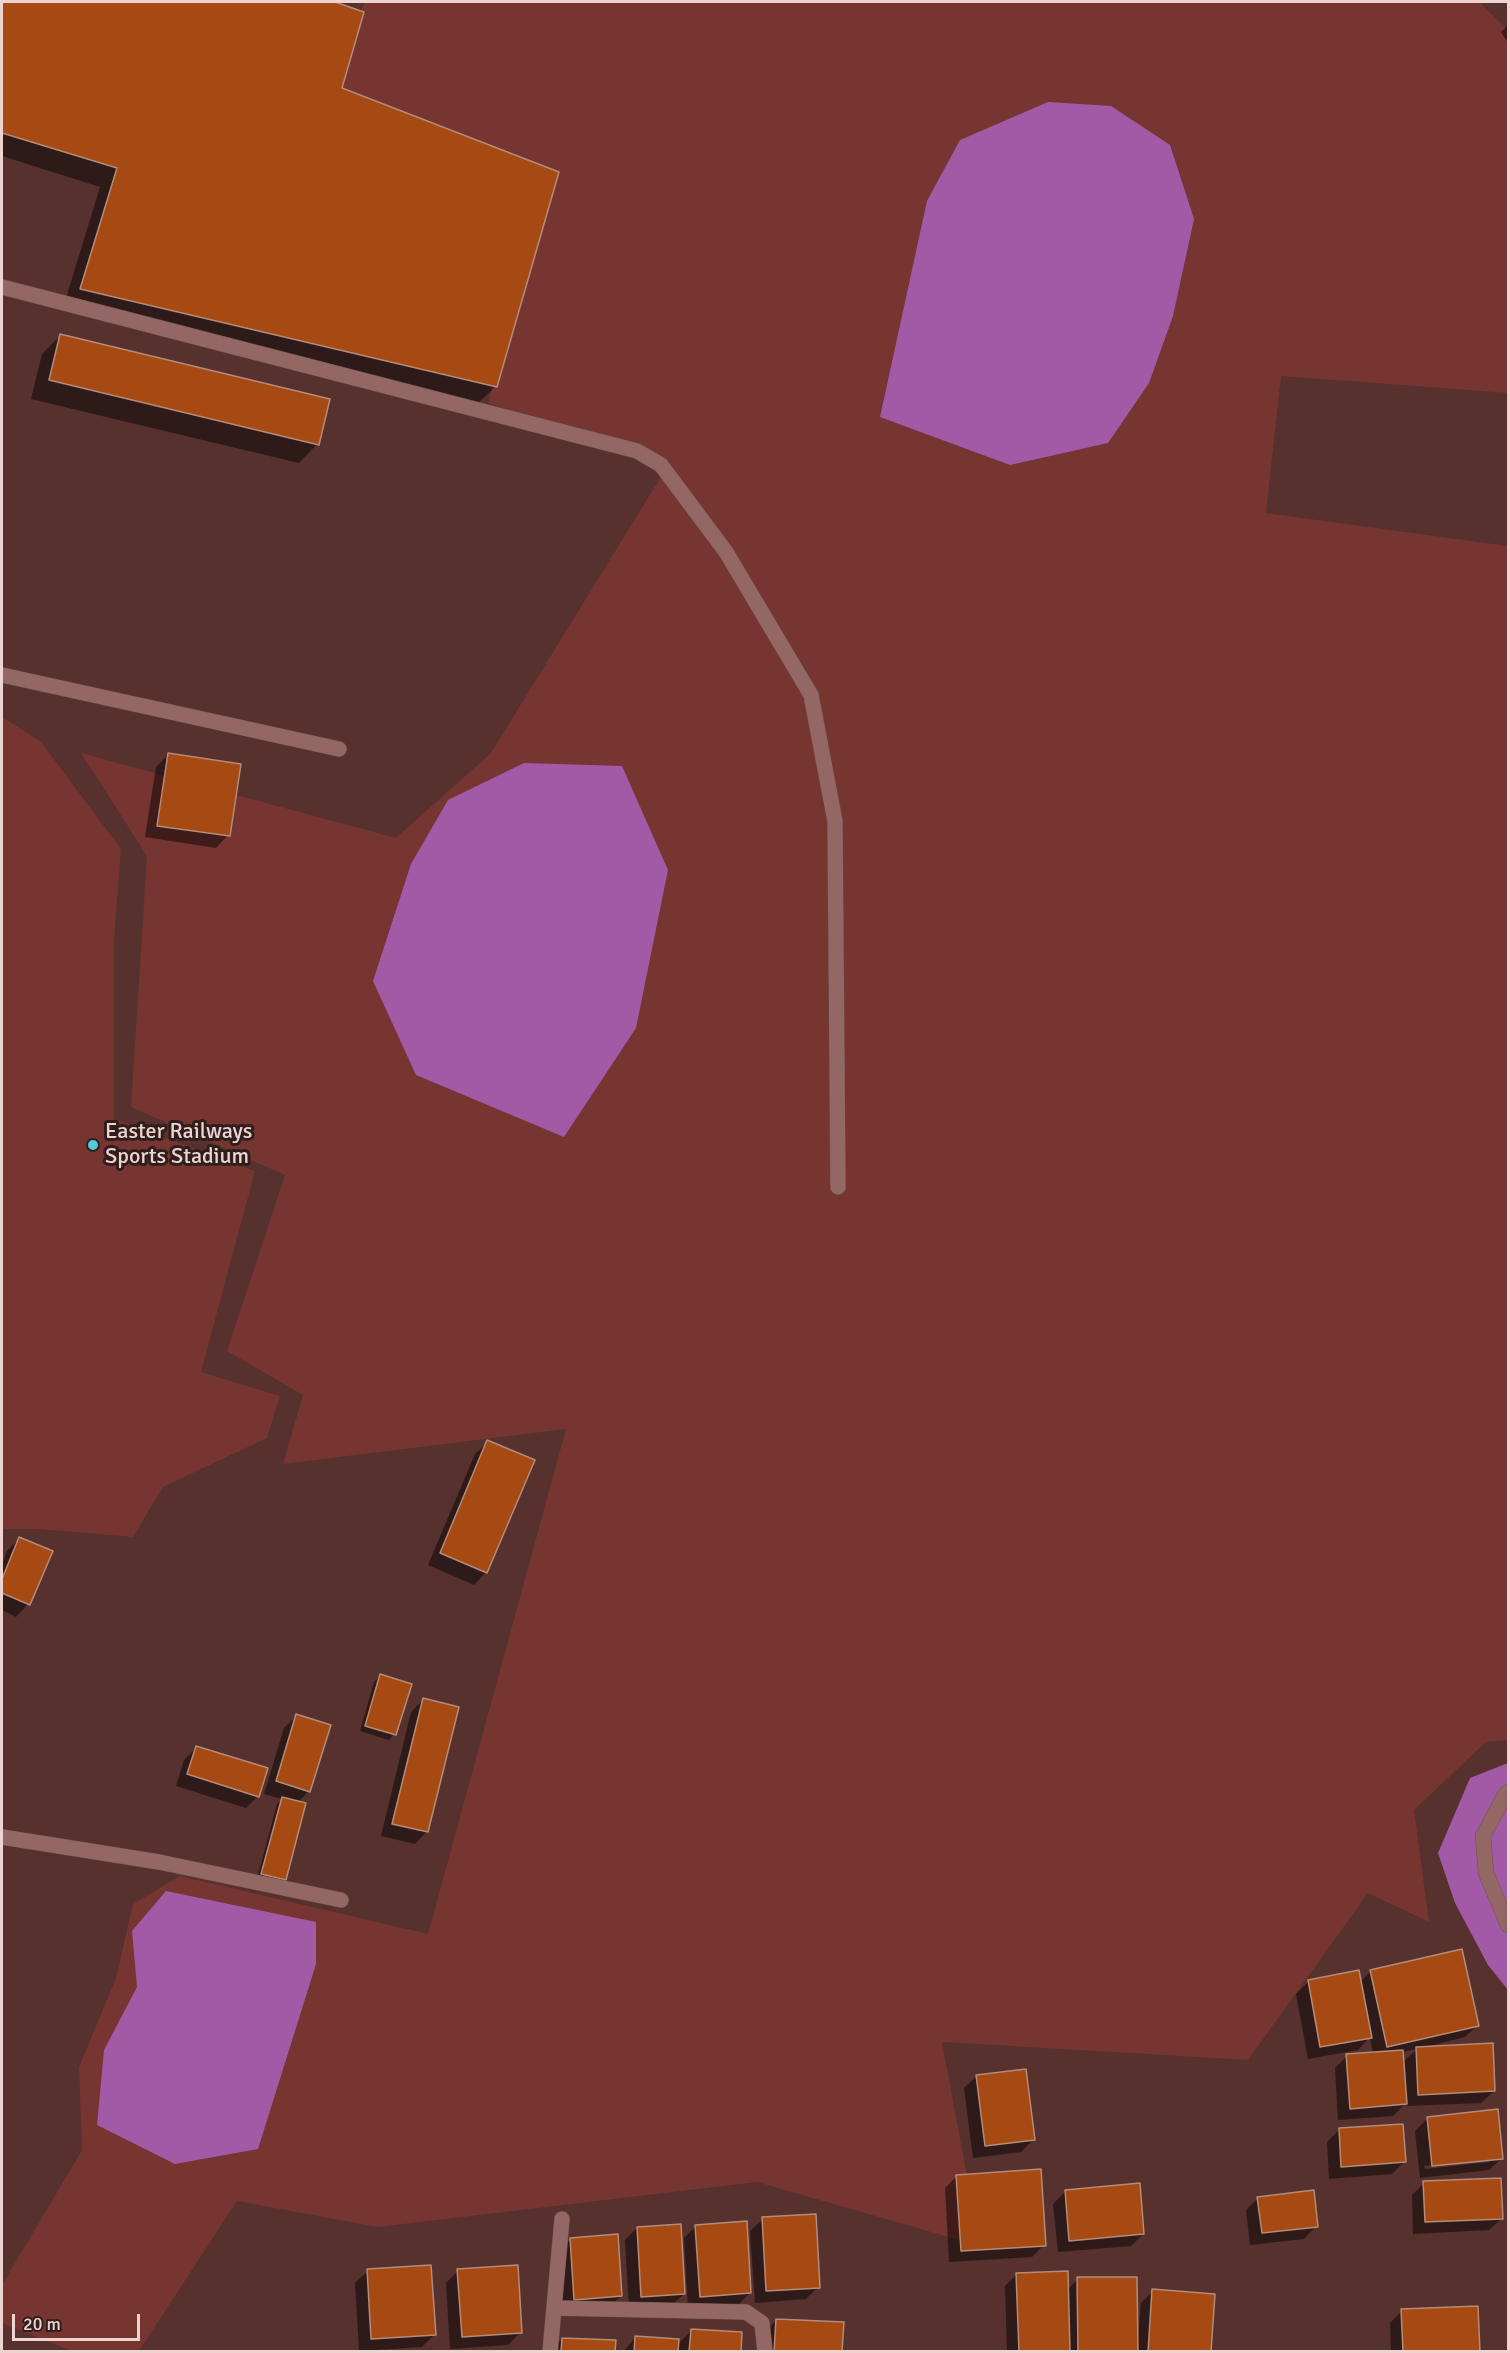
<!DOCTYPE html>
<html>
<head>
<meta charset="utf-8">
<style>
  body { margin:0 }
  #map { position:relative; width:1510px; height:2353px; overflow:hidden; background:#56312d; font-family:Signika,sans-serif }
  canvas { display:block }
  .frame { position:absolute; inset:0; border:3px solid #edd4d1; pointer-events:none }
  .scale { position:absolute; left:12px; top:2314px; width:128px; height:27px; box-sizing:border-box; border:3px solid #edd4d1; border-top:0; padding-left:8px; font-size:18px; line-height:21px; white-space:nowrap; color:#edd4d1; -webkit-text-stroke:4px #301e1d; paint-order:stroke }
</style>
</head>
<body>
<div id="map">
<canvas width="1510" height="2353"></canvas>
<div class="frame"></div>
<div class="scale">20 m</div>
</div>
<script>
const ctx = document.querySelector('canvas').getContext('2d');
ctx.lineJoin = 'round';
function paint(path, color) {
  ctx.fillStyle = color;
  ctx.fill(path, 'evenodd');
}
function poly(rows) {
  const path = new Path2D();
  for (const r of rows) {
    path.moveTo(r[0], r[1]);
    for (let i = 2; i < r.length; i += 2) path.lineTo(r[i], r[i + 1]);
  }
  return path;
}
function trace(path, color, width, dash) {
  ctx.strokeStyle = color;
  ctx.lineWidth = width;
  ctx.lineCap = dash ? 'butt' : 'round';
  ctx.setLineDash(dash || []);
  ctx.stroke(path);
}
function drawText(font, color, halo, rows, align = 'center') {
  ctx.font = font + ' Signika,sans-serif';
  ctx.lineWidth = 6;
  ctx.setLineDash([]);
  ctx.textBaseline = 'middle';
  ctx.strokeStyle = halo;
  ctx.fillStyle = color;
  for (const [text, x, y, turn = 0] of rows) {
    ctx.save();
    ctx.translate(x, y);
    ctx.rotate((+turn || 0) * Math.PI / 180);
    ctx.textAlign = isNaN(turn) ? turn : align;
    if (halo) ctx.strokeText(text, 0, 0);
    ctx.fillText(text, 0, 0);
    ctx.restore();
  }
}
const green = poly([
  [365,2,1479,2,1508,30,1508,393,1281,376,1266,513,1508,546,1508,1740,1486,1742,1414,1810,1429,1922,1368,1893,1248,2060,942,2042,980,2246,757,2182,378,2227,237,2201,139,2351,72,2351,2,2323,2,2285,82,2150,79,2067,116,1978,133,1904,180,1876,428,1934,566,1429,283,1464,303,1395,227,1351,285,1175,131,1107,147,856,81,753,396,838,491,753,670,462,488,403,552,174,329,86],
  [2,717,41,742,121,849,114,940,114,1119,255,1171,201,1372,280,1396,267,1438,163,1487,133,1537,37,1529,2,1529]
]);
const water = poly([
  [1048,102,1111,106,1170,145,1194,219,1173,316,1149,383,1108,443,1010,465,880,417,927,201,960,140],
  [524,763,622,766,668,870,636,1028,564,1137,416,1075,373,981,411,864,448,800],
  [1508,1763,1508,1990,1488,1965,1455,1903,1438,1853,1470,1778],
  [166,1891,316,1922,316,1964,258,2149,175,2164,97,2125,104,2050,137,1987,132,1931]
]);
const shadow = poly([
  [2,2,331,2,362,13,340,89,496,386,477,404,63,308,100,187,2,156],
  [1508,25,1508,43,1501,32],
  [61,335,317,444,299,463,31,399,42,354],
  [168,755,228,835,216,848,145,837,156,767],
  [488,1442,486,1572,474,1585,428,1565,475,1454],
  [20,1538,28,1604,16,1617,2,1610,2,1565,7,1551],
  [380,1676,394,1734,389,1740,360,1731,374,1682],
  [423,1700,427,1831,415,1844,381,1836,411,1712],
  [297,1716,309,1791,298,1802,284,1879,278,1885,257,1879,277,1804,282,1799,264,1794,284,1728],
  [197,1747,258,1796,246,1808,176,1786,184,1760],
  [1371,1971,1478,2025,1465,2037,1425,2047,1494,2091,1481,2103,1406,2106,1406,2103,1393,2116,1338,2120,1335,2068,1347,2056,1373,2054,1370,2037,1358,2050,1308,2059,1296,1994,1309,1981,1360,1982],
  [1417,2049,1402,2063,1402,2052],
  [977,2076,1033,2140,1021,2152,973,2158,964,2088],
  [1427,2119,1502,2158,1489,2170,1420,2178,1415,2131],
  [1490,2159,1490,2162,1425,2169,1424,2166],
  [1339,2130,1404,2162,1392,2174,1329,2179,1327,2142],
  [957,2176,1044,2245,1032,2257,949,2262,945,2188],
  [1424,2183,1502,2218,1489,2230,1413,2234,1412,2195],
  [1066,2191,1143,2234,1131,2246,1058,2252,1053,2204],
  [1258,2198,1316,2226,1304,2239,1250,2245,1246,2210],
  [763,2219,818,2287,806,2299,755,2303,750,2231],
  [696,2226,750,2293,738,2305,688,2308,684,2238],
  [637,2228,684,2294,671,2306,629,2309,625,2240],
  [571,2239,621,2296,608,2308,562,2311,559,2251],
  [368,2271,434,2335,422,2347,359,2351,355,2283],
  [458,2271,520,2333,508,2345,450,2349,446,2283],
  [1017,2274,1067,2290,1078,2279,1136,2337,1138,2337,1141,2303,1153,2291,1210,2352,1007,2352,1005,2286],
  [1402,2311,1479,2352,1391,2352,1390,2323],
  [777,2320,841,2352,763,2352,764,2332],
  [691,2331,740,2352,623,2352,635,2338,677,2345],
  [562,2339,614,2352,550,2352]
]);
const building = poly([
  [2,2,335,2,364,12,342,88,559,172,497,387,80,289,117,168,2,133,2,2],
  [60,334,330,399,319,445,49,380,60,334],
  [168,753,241,764,230,836,157,826,168,753],
  [487,1440,535,1460,487,1573,440,1553,487,1440],
  [19,1537,53,1551,30,1605,2,1593,2,1579,19,1537],
  [380,1674,412,1684,396,1735,365,1726,380,1674],
  [423,1698,459,1707,428,1832,392,1824,423,1698],
  [296,1714,331,1725,310,1792,276,1781,296,1714],
  [196,1746,268,1768,259,1797,187,1774,196,1746],
  [282,1797,306,1803,286,1880,261,1874,282,1797],
  [1462,1949,1479,2026,1387,2047,1370,1970,1462,1949],
  [1359,1970,1372,2038,1320,2047,1308,1980,1359,1970],
  [1493,2043,1495,2091,1418,2095,1416,2047,1493,2043],
  [1403,2050,1407,2104,1350,2109,1346,2054,1403,2050],
  [1026,2069,1035,2140,985,2146,976,2075,1026,2069],
  [1498,2109,1503,2159,1432,2166,1427,2117,1498,2109],
  [1403,2124,1406,2162,1341,2167,1339,2128,1403,2124],
  [1041,2169,1046,2246,961,2251,956,2175,1041,2169],
  [1501,2178,1503,2219,1425,2222,1423,2181,1501,2178],
  [1140,2183,1144,2234,1069,2241,1065,2190,1140,2183],
  [1314,2190,1318,2227,1262,2233,1257,2197,1314,2190],
  [816,2214,820,2288,766,2291,762,2217,816,2214],
  [747,2221,751,2293,700,2297,695,2225,747,2221],
  [681,2224,685,2294,641,2297,637,2227,681,2224],
  [618,2234,622,2296,574,2300,570,2238,618,2234],
  [431,2265,436,2335,371,2339,367,2269,431,2265],
  [518,2265,522,2333,462,2337,457,2269,518,2265],
  [1068,2271,1070,2352,1019,2352,1016,2273,1068,2271],
  [1077,2277,1137,2277,1138,2352,1078,2352,1077,2277],
  [1152,2289,1215,2294,1211,2352,1148,2352,1152,2289],
  [1478,2306,1480,2352,1403,2352,1401,2309,1478,2306],
  [776,2319,844,2322,842,2352,774,2352,776,2319],
  [691,2329,742,2332,741,2352,689,2352,691,2329],
  [635,2336,679,2339,678,2352,634,2352,635,2336],
  [562,2338,616,2340,615,2352,561,2352,562,2338]
]);
const lane = poly([
  [2,287,637,451,661,465,726,552,811,695,835,821,838,1187],
  [2,675,339,749]
]);
const street = poly([
  [1508,1792,1504,1797,1483,1836,1486,1873,1508,1925],
  [2,1837,159,1862,341,1900],
  [554,2308,746,2312,762,2323,765,2352],
  [550,2352,562,2219]
]);
const markers = [
  [93,1145,6,"#52cbd9"]
];
const poiNames = [
  ["Easter Railways",105,1132],
  ["Sports Stadium",105,1157]
];
paint(green, '#763530');
paint(water, '#a35aa6');
paint(shadow, '#0007');
paint(building, '#a74912');
trace(building, '#b48c7a', 1.5);
trace(lane, '#70504d', 16);
trace(street, '#70504d', 16);
trace(lane, '#936864', 15);
trace(street, '#936864', 15);
for (const [x, y, r, color] of markers) {
  const dot = new Path2D();
  dot.arc(x, y, r, 0, 2 * Math.PI);
  ctx.fillStyle = color;
  ctx.fill(dot);
  trace(dot, '#301e1d', 2);
}
drawText('22px', '#edd4d1', '#301e1d', poiNames, 'left');
</script>
</body>
</html>
